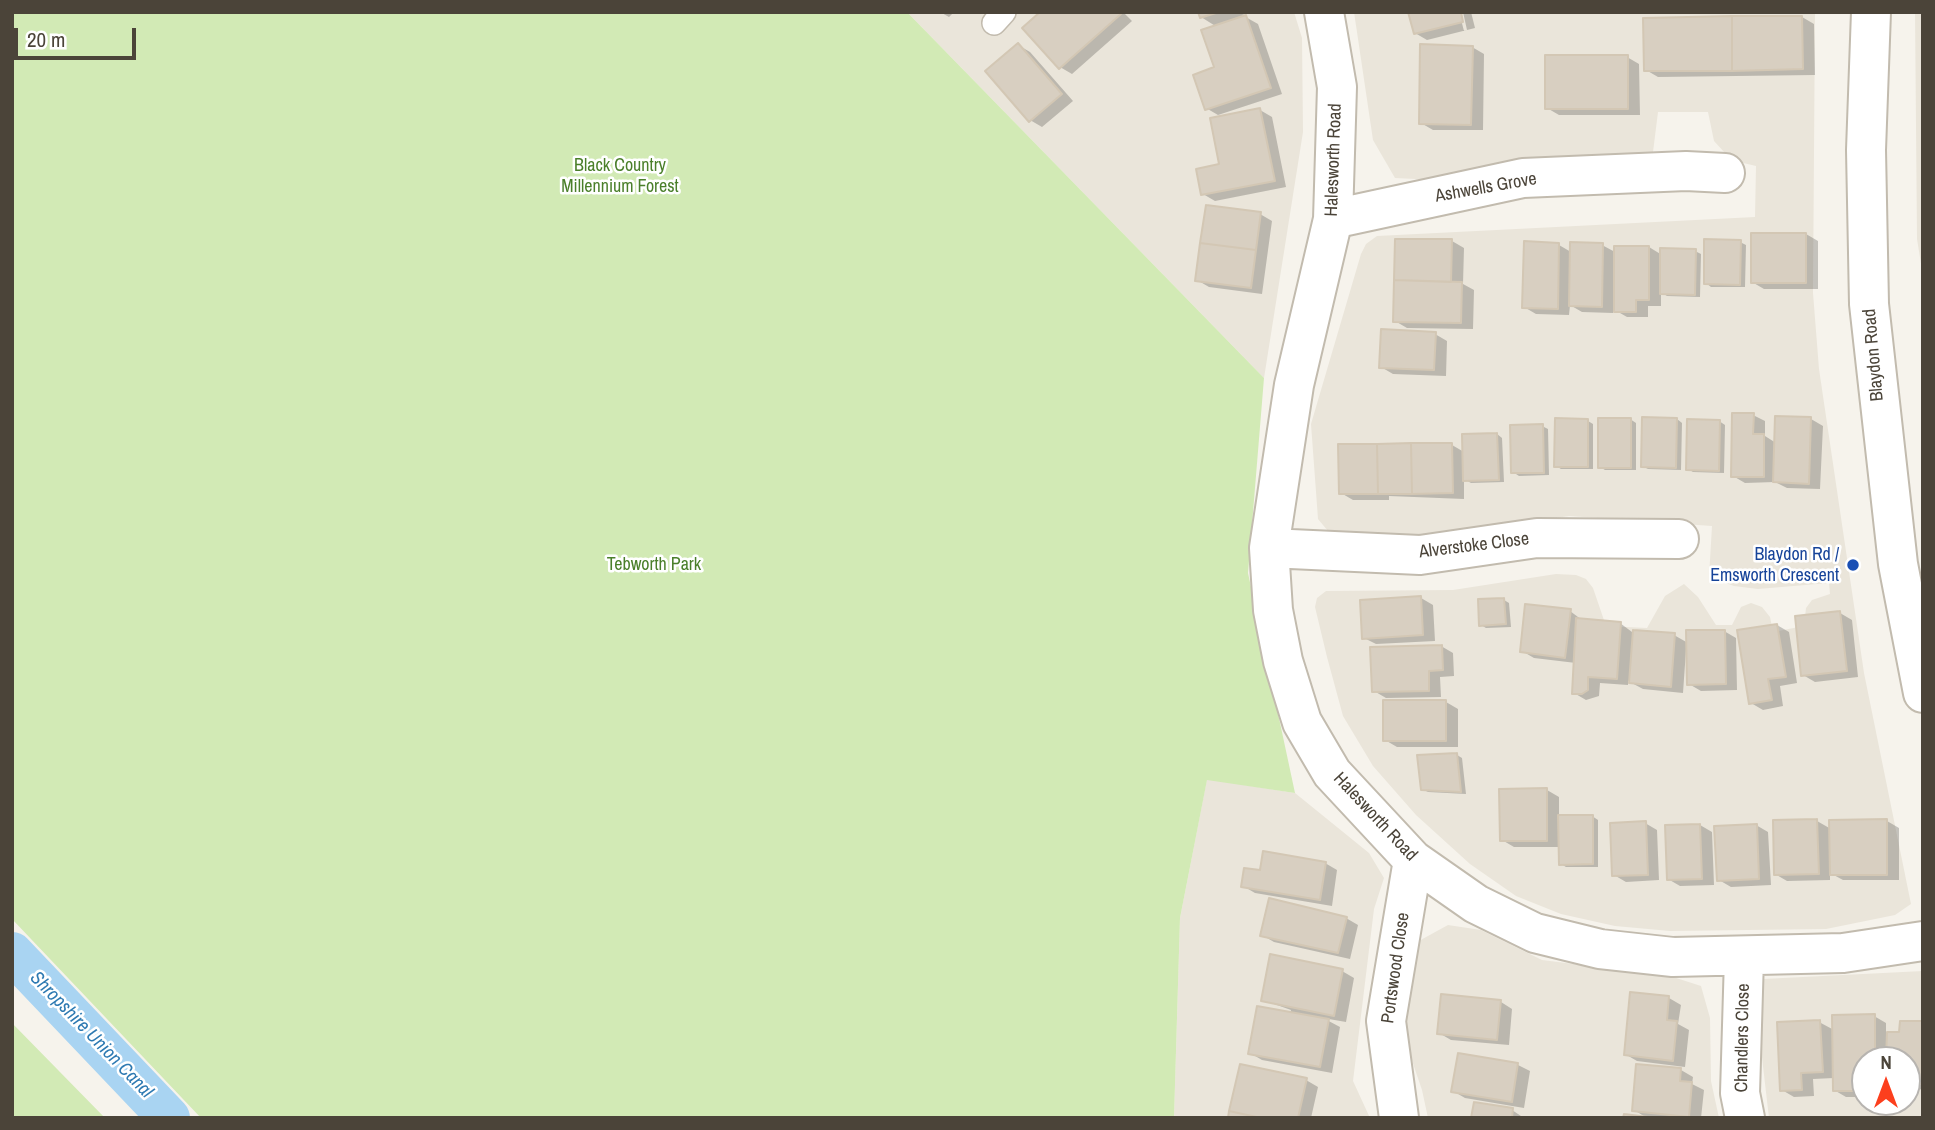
<!DOCTYPE html>
<html>
<head>
<meta charset="utf-8">
<style>
  body { margin:0 }
  #map { position:relative; width:1935px; height:1130px; overflow:hidden; background:#f6f3ec; font-family:"Archivo Narrow",sans-serif }
  canvas { display:block }
  .frame { position:absolute; inset:0; border:14px solid #4b4439; pointer-events:none }
  .north { position:absolute; left:1851px; top:1046px; width:70px; height:70px; box-sizing:border-box; background:#fff; border:2px solid #b7b4b0; border-radius:50%; rotate:0deg; font-size:19px; font-weight:700; line-height:28px; text-align:center; color:#4b4439 }
  .north::after { content:''; display:block; margin:auto; width:24px; height:32px; background:#fc3f1d; clip-path:polygon(50% 0,100% 100%,50% 72%,0 100%) }
  .scale { position:absolute; left:14px; top:28px; width:122px; height:32px; box-sizing:border-box; border:4px solid #4b4439; border-top:0; padding-left:9px; font-size:21px; line-height:24px; white-space:nowrap; color:#4b4439; -webkit-text-stroke:5px #fff; paint-order:stroke }
</style>
</head>
<body>
<div id="map">
<canvas width="1935" height="1130"></canvas>
<div class="frame"></div>
<div class="north">N</div>
<div class="scale">20 m</div>
</div>
<script>
const ctx = document.querySelector('canvas').getContext('2d');
ctx.lineJoin = 'round';
function paint(path, color) {
  ctx.fillStyle = color;
  ctx.fill(path, 'evenodd');
}
function poly(rows) {
  const path = new Path2D();
  for (const r of rows) {
    path.moveTo(r[0], r[1]);
    for (let i = 2; i < r.length; i += 2) path.lineTo(r[i], r[i + 1]);
  }
  return path;
}
function trace(path, color, width, dash) {
  ctx.strokeStyle = color;
  ctx.lineWidth = width;
  ctx.lineCap = dash ? 'butt' : 'round';
  ctx.setLineDash(dash || []);
  ctx.stroke(path);
}
function drawText(font, color, halo, rows, align = 'center') {
  ctx.font = font + ' "Archivo Narrow",sans-serif';
  ctx.lineWidth = 5;
  ctx.setLineDash([]);
  ctx.textBaseline = 'middle';
  ctx.strokeStyle = halo;
  ctx.fillStyle = color;
  for (const [text, x, y, turn = 0] of rows) {
    ctx.save();
    ctx.translate(x, y);
    ctx.rotate((+turn || 0) * Math.PI / 180);
    ctx.textAlign = isNaN(turn) ? turn : align;
    if (halo) ctx.strokeText(text, 0, 0);
    ctx.fillText(text, 0, 0);
    ctx.restore();
  }
}
const residential = poly([
  [907,12,1294,12,1302,38,1303,132,1264,378],
  [1354,12,1815,12,1813,293,1819,369,1864,673,1911,904,1895,915,1826,929,1670,931,1615,926,1561,914,1516,896,1470,864,1416,815,1373,766,1343,716,1327,657,1315,607,1317,598,1326,591,1453,590,1556,574,1576,575,1586,579,1593,588,1606,626,1647,628,1665,596,1684,584,1698,597,1716,625,1732,625,1741,607,1751,603,1762,607,1770,617,1773,632,1804,626,1806,608,1812,600,1830,594,1829,583,1758,589,1734,586,1709,577,1712,526,1569,516,1446,535,1349,539,1328,531,1318,519,1311,424,1361,254,1366,244,1377,236,1755,217,1756,166,1739,162,1725,153,1714,141,1708,112,1658,112,1653,152,1642,165,1436,180,1395,178,1373,140],
  [1915,12,1923,12,1923,276,1917,239],
  [1207,779,1295,793,1369,853,1384,878,1374,909,1353,1081,1370,1118,1174,1118,1180,918],
  [1448,925,1481,930,1542,960,1670,976,1701,986,1710,1018,1711,1081,1719,1118,1428,1118,1422,1090,1405,1040,1408,983,1417,942],
  [1923,971,1923,1118,1769,1118,1758,1023,1763,979],
  [1865,1060,1907,1060,1907,1102,1865,1102]
]);
const green = poly([
  [12,12,907,12,1264,378,1248,573,1295,793,1207,780,1180,918,1174,1118,201,1118,12,919],
  [12,1023,105,1118,12,1118]
]);
const shadow = poly([
  [940,12,954,12,949,17],
  [1043,12,1123,12,1132,21,1072,74,1060,67],
  [1200,12,1251,12,1242,15,1258,24,1282,94,1218,115,1206,108,1217,68,1217,27,1201,17],
  [1459,12,1464,31,1467,30,1463,12,1471,12,1475,28,1427,40,1415,33],
  [1802,17,1814,24,1815,75,1658,77,1646,70],
  [1018,45,1030,52,1073,101,1042,127,1030,120],
  [1472,47,1484,54,1483,130,1433,130,1421,123],
  [1627,57,1639,64,1640,115,1559,115,1547,108],
  [1260,110,1272,117,1286,187,1215,201,1203,194],
  [1260,214,1272,221,1262,294,1209,287,1197,280],
  [1806,234,1818,241,1818,289,1764,289,1752,282],
  [1452,241,1464,248,1463,284,1474,290,1473,329,1407,328,1395,321],
  [1740,242,1746,245,1745,287,1711,287,1706,283],
  [1559,245,1571,252,1602,245,1615,252,1649,247,1662,255,1695,251,1701,254,1700,297,1667,296,1661,292,1661,306,1648,306,1648,317,1627,317,1613,309,1613,313,1582,312,1570,305,1569,315,1536,314,1524,307],
  [1435,334,1447,341,1446,376,1393,374,1381,367],
  [1753,415,1765,421,1765,436,1776,443,1811,419,1823,426,1820,489,1787,488,1775,482,1745,483,1733,476],
  [1630,419,1636,423,1636,470,1605,470,1600,467],
  [1677,419,1682,423,1681,470,1648,469,1642,466],
  [1588,421,1593,424,1593,469,1561,469,1556,466],
  [1719,421,1725,425,1724,473,1693,472,1688,469],
  [1542,426,1548,429,1549,475,1519,476,1513,472],
  [1497,434,1502,438,1504,482,1471,483,1464,479,1464,499,1389,496,1389,500,1353,500,1341,493,1452,445,1464,452],
  [1421,598,1433,605,1435,641,1376,644,1364,638],
  [1504,600,1509,603,1511,627,1486,628,1481,625],
  [1570,611,1582,620,1620,623,1632,632,1674,635,1688,643,1724,631,1736,638,1737,690,1701,691,1689,684,1689,650,1686,650,1683,693,1643,689,1628,681,1628,685,1600,683,1599,696,1586,700,1574,693,1576,663,1534,658,1522,651],
  [1840,613,1852,620,1858,677,1815,682,1803,675],
  [1777,625,1789,632,1797,683,1780,686,1783,706,1763,710,1751,703],
  [1441,646,1453,653,1454,676,1440,677,1441,697,1386,698,1374,691],
  [1446,702,1458,709,1458,747,1397,747,1385,740],
  [1457,755,1462,758,1466,794,1428,792,1422,789],
  [1547,790,1559,797,1559,816,1592,816,1598,820,1598,867,1566,867,1561,864,1560,847,1514,847,1502,840],
  [1817,821,1831,829,1887,821,1899,828,1899,880,1843,880,1830,873,1830,880,1787,881,1775,874],
  [1645,823,1657,830,1659,880,1626,882,1614,875],
  [1700,825,1712,832,1714,885,1680,886,1668,879],
  [1756,825,1768,832,1771,885,1731,887,1719,880],
  [1325,863,1337,870,1332,906,1255,893,1243,886],
  [1346,918,1358,925,1350,959,1274,942,1262,935],
  [1342,971,1354,978,1346,1022,1323,1018,1340,1027,1332,1073,1262,1060,1250,1053,1290,1014,1291,1010,1263,1000],
  [1669,998,1681,1005,1678,1024,1689,1030,1685,1067,1637,1061,1625,1054],
  [1501,1002,1512,1009,1509,1045,1451,1040,1439,1033],
  [1874,1016,1886,1023,1886,1034,1901,1034,1923,1023,1923,1090,1907,1086,1907,1060,1865,1060,1865,1097,1846,1097,1834,1090,1834,1078,1813,1079,1814,1096,1794,1097,1782,1090,1819,1022,1834,1030],
  [1459,1055,1518,1065,1530,1071,1524,1108,1465,1098,1453,1091],
  [1638,1065,1681,1070,1693,1077,1692,1084,1704,1090,1701,1118,1647,1118,1634,1110],
  [1306,1080,1318,1087,1311,1118,1230,1118],
  [1506,1106,1524,1118,1473,1118,1506,1108]
]);
const canal = poly([
  [12,953,169,1118]
]);
const building = poly([
  [1040,12,1119,12,1121,14,1059,69,1022,28,1040,12],
  [1198,12,1219,12,1200,18,1198,12],
  [1408,12,1461,12,1463,22,1414,34,1408,12],
  [1246,15,1271,88,1205,110,1193,75,1214,67,1201,30,1246,15],
  [1732,16,1732,71,1644,71,1643,18,1732,16],
  [1732,16,1802,16,1803,69,1732,71,1732,16],
  [1018,43,1062,94,1029,122,985,71,1018,43],
  [1420,44,1473,46,1471,125,1419,124,1420,44],
  [1545,55,1628,55,1628,109,1545,109,1545,55],
  [1260,108,1275,181,1201,195,1196,169,1219,164,1210,118,1260,108],
  [1206,205,1261,212,1256,250,1200,243,1206,205],
  [1751,233,1806,233,1806,283,1751,283,1751,233],
  [1395,239,1452,239,1451,282,1394,280,1395,239],
  [1704,239,1741,240,1740,285,1704,284,1704,239],
  [1524,241,1559,243,1558,309,1522,308,1524,241],
  [1570,242,1603,243,1602,307,1569,306,1570,242],
  [1200,243,1256,250,1251,288,1195,281,1200,243],
  [1614,246,1649,246,1649,300,1636,300,1636,312,1614,312,1614,246],
  [1660,248,1696,249,1695,295,1660,294,1660,248],
  [1394,280,1462,282,1461,323,1393,322,1394,280],
  [1381,329,1436,332,1434,370,1379,368,1381,329],
  [1732,413,1754,413,1753,434,1764,434,1764,477,1731,477,1732,413],
  [1775,416,1811,417,1809,484,1773,482,1775,416],
  [1642,417,1677,418,1676,468,1641,467,1642,417],
  [1555,418,1588,419,1588,467,1554,467,1555,418],
  [1598,418,1631,418,1631,468,1598,468,1598,418],
  [1687,419,1720,420,1719,471,1686,470,1687,419],
  [1543,424,1544,473,1511,473,1510,425,1543,424],
  [1497,433,1499,480,1463,481,1462,434,1497,433],
  [1411,443,1452,443,1453,493,1412,494,1411,443],
  [1411,443,1412,494,1378,494,1377,444,1411,443],
  [1338,444,1377,444,1378,494,1339,494,1338,444],
  [1421,596,1423,635,1362,639,1360,600,1421,596],
  [1504,598,1506,624,1479,626,1478,599,1504,598],
  [1525,604,1571,609,1565,658,1520,652,1525,604],
  [1840,611,1847,671,1801,676,1795,616,1840,611],
  [1576,618,1621,622,1617,679,1588,677,1588,690,1582,694,1572,694,1576,618],
  [1777,624,1786,677,1768,679,1772,700,1749,704,1737,630,1777,624],
  [1633,630,1675,633,1671,687,1629,683,1633,630],
  [1686,630,1725,630,1726,684,1687,685,1686,630],
  [1442,645,1443,670,1429,671,1429,691,1372,692,1370,647,1442,645],
  [1383,700,1446,700,1446,741,1383,741,1383,700],
  [1457,753,1461,792,1421,790,1417,755,1457,753],
  [1547,788,1547,841,1500,841,1499,789,1547,788],
  [1558,815,1593,815,1593,864,1559,865,1558,815],
  [1817,819,1819,874,1774,875,1773,820,1817,819],
  [1887,819,1887,875,1830,875,1829,820,1887,819],
  [1646,821,1648,875,1612,876,1610,823,1646,821],
  [1700,824,1702,879,1667,880,1665,825,1700,824],
  [1757,824,1759,879,1717,881,1714,826,1757,824],
  [1263,851,1326,862,1320,900,1241,887,1244,868,1260,870,1263,851],
  [1269,898,1347,917,1338,953,1260,936,1269,898],
  [1270,954,1343,969,1334,1016,1261,1001,1270,954],
  [1630,992,1669,996,1667,1020,1677,1021,1673,1061,1624,1055,1630,992],
  [1441,994,1501,1000,1497,1040,1437,1034,1441,994],
  [1257,1006,1329,1019,1320,1067,1248,1054,1257,1006],
  [1875,1014,1875,1060,1865,1060,1865,1068,1855,1068,1855,1091,1833,1091,1832,1015,1875,1014],
  [1820,1020,1823,1072,1801,1073,1802,1090,1780,1091,1777,1022,1820,1020],
  [1900,1021,1923,1021,1923,1084,1907,1084,1907,1060,1886,1060,1887,1032,1899,1032,1900,1021],
  [1458,1053,1518,1063,1512,1102,1451,1092,1458,1053],
  [1240,1064,1307,1078,1298,1118,1261,1118,1229,1111,1240,1064],
  [1636,1064,1681,1068,1680,1081,1692,1082,1689,1117,1632,1111,1636,1064],
  [1474,1102,1513,1108,1512,1118,1471,1118,1474,1102],
  [1229,1111,1261,1118,1228,1118,1229,1111],
  [1624,1114,1656,1118,1623,1118,1624,1114]
]);
const service = poly([
  [994,23,1004,12]
]);
const minor = poly([
  [1324,12,1337,87,1333,219,1294,385,1269,548,1273,610,1283,661,1302,722,1332,773,1413,860,1476,904,1535,933,1600,949,1673,957,1843,953,1923,941],
  [1333,219,1523,178,1686,171,1725,173],
  [1269,548,1420,555,1537,538,1679,539],
  [1744,958,1740,1093,1745,1118],
  [1399,1118,1386,1021,1413,860]
]);
const tertiary = poly([
  [1871,12,1866,150,1869,304,1898,564,1923,693]
]);
const markers = [
  [1853,565,7,"#1a4fb4"]
];
const streetNames = [
  ["Halesworth Road",1334,160,-88],
  ["Ashwells Grove",1486,188,-10],
  ["Blaydon Road",1874,355,-95],
  ["Alverstoke Close",1474,546,-7],
  ["Halesworth Road",1375,817,47],
  ["Portswood Close",1396,968,-82],
  ["Chandlers Close",1743,1038,-89]
];
const parkNames = [
  ["Black Country",620,166],
  ["Millennium Forest",620,187],
  ["Tebworth Park",654,565]
];
const transitNames = [
  ["Blaydon Rd /",1839,555],
  ["Emsworth Crescent",1839,576]
];
const waterNames = [
  ["Shropshire Union Canal",91,1035,46]
];
paint(residential, '#eae5da');
paint(green, '#d2eab5');
paint(shadow, '#0003');
trace(canal, '#a9d4f2', 42);
paint(building, '#d8cfc1');
trace(building, '#d3c7b4', 2);
trace(service, '#c2bbae', 26);
trace(minor, '#c2bbae', 42);
trace(tertiary, '#c2bbae', 42);
trace(service, '#fff', 23);
trace(minor, '#fff', 38);
trace(tertiary, '#fff', 38);
for (const [x, y, r, color] of markers) {
  const dot = new Path2D();
  dot.arc(x, y, r, 0, 2 * Math.PI);
  ctx.fillStyle = color;
  ctx.fill(dot);
  trace(dot, '#fff', 2.5);
}
drawText('18px', '#4b4439', '#fff', streetNames);
drawText('18px', '#4a7f2a', '#fff', parkNames);
drawText('18px', '#164399', '#fff', transitNames, 'right');
drawText('italic 19px', '#2e7ab2', '#fff', waterNames);
</script>
</body>
</html>
